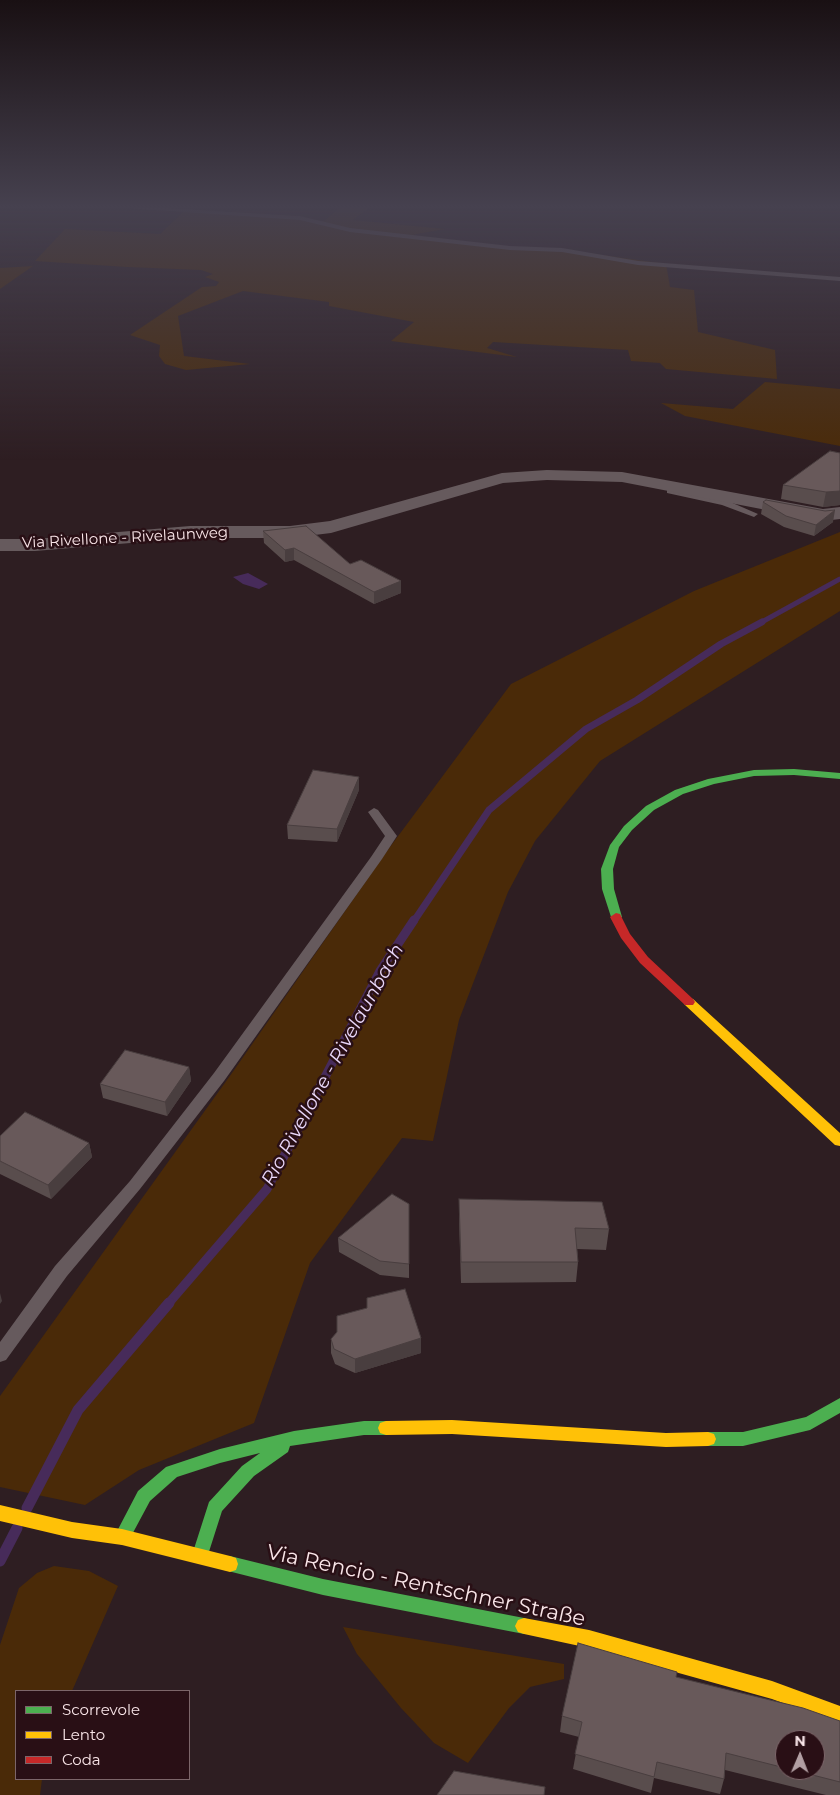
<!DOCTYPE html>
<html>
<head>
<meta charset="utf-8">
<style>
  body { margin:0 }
  #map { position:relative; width:840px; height:1795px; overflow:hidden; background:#2e1e22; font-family:Montserrat,sans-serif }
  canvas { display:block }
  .legend { position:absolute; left:15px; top:1690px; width:175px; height:90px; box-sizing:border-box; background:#290f15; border:1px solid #7c6569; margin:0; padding:6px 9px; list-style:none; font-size:15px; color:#f9e5e8 }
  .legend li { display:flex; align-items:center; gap:10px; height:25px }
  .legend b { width:25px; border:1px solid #7c6569 }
  .north { position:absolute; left:775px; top:1730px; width:50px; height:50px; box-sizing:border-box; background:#290f15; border:1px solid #7c6569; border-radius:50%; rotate:1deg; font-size:14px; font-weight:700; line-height:20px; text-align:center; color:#f9e5e8 }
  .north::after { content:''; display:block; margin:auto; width:18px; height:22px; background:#b29fa3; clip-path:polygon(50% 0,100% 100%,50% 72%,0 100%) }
</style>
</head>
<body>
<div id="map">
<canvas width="840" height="1795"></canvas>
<ul class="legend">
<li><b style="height:6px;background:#4caf50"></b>Scorrevole</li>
<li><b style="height:6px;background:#ffc107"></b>Lento</li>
<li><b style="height:6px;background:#c62828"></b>Coda</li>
</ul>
<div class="north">N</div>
</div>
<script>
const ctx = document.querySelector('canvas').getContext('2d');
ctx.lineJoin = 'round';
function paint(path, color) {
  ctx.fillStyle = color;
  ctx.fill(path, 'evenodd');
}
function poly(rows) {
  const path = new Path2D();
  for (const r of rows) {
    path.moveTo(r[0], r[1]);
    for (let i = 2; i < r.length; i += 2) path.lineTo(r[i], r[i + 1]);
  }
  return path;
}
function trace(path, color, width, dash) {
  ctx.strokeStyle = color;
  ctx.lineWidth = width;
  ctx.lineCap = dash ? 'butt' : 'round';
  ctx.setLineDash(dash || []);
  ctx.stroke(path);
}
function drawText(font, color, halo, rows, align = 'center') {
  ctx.font = font + ' Montserrat,sans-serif';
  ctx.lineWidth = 5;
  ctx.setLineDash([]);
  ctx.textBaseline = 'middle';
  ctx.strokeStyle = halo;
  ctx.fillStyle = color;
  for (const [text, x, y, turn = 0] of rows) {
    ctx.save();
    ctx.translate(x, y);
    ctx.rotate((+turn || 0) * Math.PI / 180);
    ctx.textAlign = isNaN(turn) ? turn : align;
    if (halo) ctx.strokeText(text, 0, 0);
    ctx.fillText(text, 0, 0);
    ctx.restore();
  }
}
const green = poly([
  [339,208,369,208,353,220,445,229,412,235,510,247,560,249,666,264,670,287,694,290,698,332,775,350,777,379,666,369,660,363,631,361,628,350,493,342,487,348,517,357,391,341,414,322,329,306,329,302,243,291,178,316,184,356,250,364,186,370,165,364,159,356,160,345,130,335,202,287,216,286,219,282,205,277,213,274,201,270,127,267,35,261,65,229,160,234,184,211,324,221],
  [33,266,0,289,0,268],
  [765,382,840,389,840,446,685,416,661,403,733,409],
  [840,532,840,611,600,761,535,841,508,892,459,1020,433,1141,402,1138,310,1263,254,1423,139,1470,85,1505,0,1487,0,1396,232,1073,387,851,511,684,694,591],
  [54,1566,89,1571,118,1586,72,1691,16,1691,16,1779,42,1779,40,1795,0,1795,0,1645,19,1588,37,1573],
  [343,1627,564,1664,564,1679,530,1687,509,1708,468,1763,434,1743,401,1708,357,1654]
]);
const water = poly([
  [248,573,268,584,259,589,243,584,233,577]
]);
const streamFar3 = poly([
  [760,623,840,579]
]);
const streamFar2 = poly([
  [414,921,489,810,586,729,637,700,721,644,762,622]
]);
const streamFar1 = poly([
  [168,1304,267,1189,380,971,414,920]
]);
const stream = poly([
  [27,1508,78,1410,169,1303],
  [0,1561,17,1528]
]);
const lane = poly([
  [126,208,164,208,300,216,350,228,510,246,562,248,638,261,840,277,840,281,638,265,562,252,510,250,350,232,300,220,126,208],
  [670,488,728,501,758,514,754,517,722,505,667,493,667,489,670,488],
  [374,808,378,810,397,836,382,859,224,1081,140,1189,67,1276,6,1360,0,1362,0,1342,55,1266,130,1181,214,1073,371,857,385,836,368,812,374,808]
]);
const street = poly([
  [547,470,622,472,823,509,840,507,840,519,823,521,622,482,547,480,503,483,331,533,290,538,190,538,35,551,0,551,0,539,35,539,190,526,290,526,330,521,502,473,547,470]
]);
const fast = poly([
  [794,769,840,773,840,779,794,775,754,776,714,784,683,794,654,810,632,830,619,847,613,869,614,889,622,917,616,921,612,920,602,889,601,869,610,845,624,826,646,806,675,790,708,779,754,770,794,769],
  [840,1398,840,1413,810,1430,743,1446,708,1446,702,1444,700,1439,702,1434,708,1432,743,1432,806,1417,840,1398],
  [364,1421,386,1421,392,1423,394,1428,392,1433,386,1435,364,1435,290,1446,288,1452,254,1476,222,1511,206,1561,200,1563,194,1561,192,1555,209,1502,242,1466,260,1453,220,1463,177,1477,150,1501,128,1542,122,1545,116,1542,114,1537,138,1491,166,1467,220,1449,294,1431,364,1421],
  [230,1556,323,1579,524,1618,530,1620,533,1626,530,1632,524,1634,323,1595,224,1570,222,1564,224,1558,230,1556]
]);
const slow = poly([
  [689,998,693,999,840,1133,840,1146,835,1145,685,1005,683,1002,685,999,689,998],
  [452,1420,666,1433,708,1432,714,1434,716,1439,714,1444,708,1446,666,1447,452,1434,386,1435,380,1433,378,1428,380,1423,386,1421,452,1420],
  [0,1505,72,1522,122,1529,230,1556,236,1558,238,1564,236,1570,230,1572,122,1545,72,1538,0,1521,0,1505],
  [524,1618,589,1630,772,1681,840,1706,840,1724,772,1699,589,1648,524,1634,518,1632,515,1626,518,1620,524,1618]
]);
const jam = poly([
  [616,913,620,914,630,934,648,957,693,999,695,1002,693,1005,685,1005,640,963,621,938,610,917,616,913]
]);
const wall = poly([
  [840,453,840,506,840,505,823,507,781,499,783,485],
  [763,502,833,522,814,536,784,527,761,514],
  [263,531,350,564,401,581,401,593,374,604,294,560,285,562,264,543],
  [359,790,337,842,288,839,287,825],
  [189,1067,191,1081,167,1116,103,1098,100,1084],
  [0,1136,89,1143,92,1157,51,1199,0,1174],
  [459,1199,609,1229,606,1250,577,1249,578,1262,576,1282,461,1283,459,1219],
  [409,1204,409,1278,380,1275,339,1252,338,1238],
  [421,1338,421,1353,355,1373,335,1364,331,1353,331,1339],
  [676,1677,840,1721,840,1795,826,1795,725,1770,724,1779,720,1794,654,1778,651,1793,573,1769,579,1737,560,1732,562,1716],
  [785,1740,815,1770,785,1770]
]);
const shadedWall = poly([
  [840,491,840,505,823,507,826,492],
  [835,510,833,522,814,536,816,525],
  [294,548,294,560,285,562,285,550],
  [401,581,401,593,374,604,374,592],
  [359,777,359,790,337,842,337,829],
  [189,1067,191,1081,167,1116,165,1102],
  [89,1143,92,1157,51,1199,48,1185],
  [0,1293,2,1301,0,1304],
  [421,1338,421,1353,355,1373,355,1359]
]);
const building = poly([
  [830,451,840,453,840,491,826,492,783,485,830,451],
  [766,500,825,511,835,510,816,525,786,516,763,502,766,500],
  [306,526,350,564,361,560,401,581,374,592,294,548,285,550,263,531,306,526],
  [313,770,359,777,337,829,287,825,313,770],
  [125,1050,189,1067,165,1102,100,1084,125,1050],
  [25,1112,89,1143,48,1185,0,1161,0,1136,25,1112],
  [392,1194,409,1204,409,1264,380,1261,338,1238,392,1194],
  [459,1199,602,1202,609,1229,575,1228,578,1262,461,1262,459,1199],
  [405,1289,421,1338,355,1359,334,1349,331,1339,337,1332,337,1316,367,1308,367,1298,405,1289],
  [578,1643,677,1672,676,1677,803,1708,840,1721,840,1782,793,1770,815,1770,815,1740,785,1740,785,1768,726,1753,724,1779,657,1762,654,1777,575,1754,582,1722,562,1716,578,1643],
  [454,1771,545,1787,544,1795,437,1795,454,1771]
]);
const farStreetnames = [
  ["Via Rivellone - Rivelaunweg",125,538,-3]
];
const waterNames = [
  ["Rio Rivellone - Rivelaunbach",333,1065,-61]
];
const nearStreetnames = [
  ["Via Rencio - Rentschner Straße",426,1586,12]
];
paint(green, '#4a2a08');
paint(water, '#472b5a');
trace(streamFar3, '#472b5a', 5);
trace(streamFar2, '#472b5a', 7);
trace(streamFar1, '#472b5a', 9);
trace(stream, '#472b5a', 11);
paint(lane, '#665a5d');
paint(street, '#665a5d');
paint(fast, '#4caf50');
paint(slow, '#ffc107');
paint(jam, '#c62828');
paint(wall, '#594d4d');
paint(shadedWall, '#493e3f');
paint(building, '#68595a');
trace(building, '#493e3f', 1);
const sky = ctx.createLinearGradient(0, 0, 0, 460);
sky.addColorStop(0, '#191013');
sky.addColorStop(0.45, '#46414f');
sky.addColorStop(1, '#46414f00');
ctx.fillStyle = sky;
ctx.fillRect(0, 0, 840, 460);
drawText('15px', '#f9e5e8', '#290f15', farStreetnames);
drawText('italic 19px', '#e9d7f9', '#290f15', waterNames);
drawText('21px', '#f9e5e8', '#290f15', nearStreetnames);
</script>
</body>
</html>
